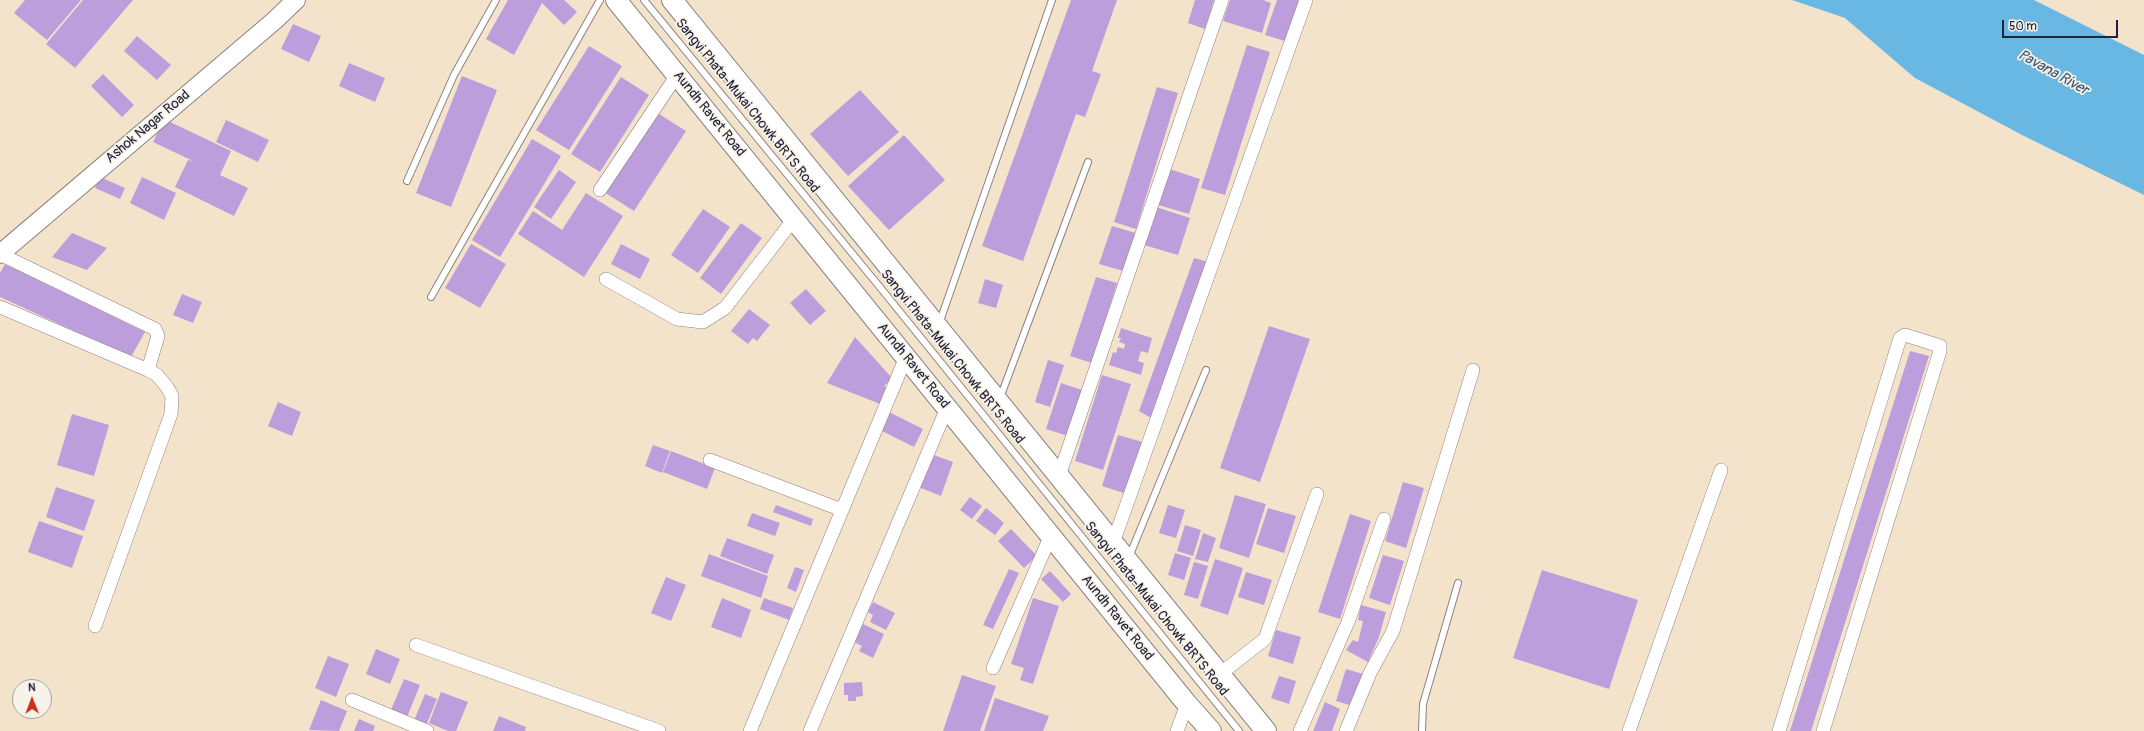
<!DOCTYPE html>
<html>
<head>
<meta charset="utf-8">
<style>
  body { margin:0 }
  #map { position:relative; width:2144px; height:731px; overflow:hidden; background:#f3e3cb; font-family:Pangolin,sans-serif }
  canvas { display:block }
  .north { position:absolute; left:12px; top:679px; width:40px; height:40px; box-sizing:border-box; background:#f7f3e8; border:1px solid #a29fa3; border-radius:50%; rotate:359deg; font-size:11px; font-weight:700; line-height:16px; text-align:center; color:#22223b }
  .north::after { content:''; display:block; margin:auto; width:14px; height:18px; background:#c8321e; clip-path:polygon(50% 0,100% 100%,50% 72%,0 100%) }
  .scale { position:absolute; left:2002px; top:20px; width:116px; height:18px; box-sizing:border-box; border:2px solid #22223b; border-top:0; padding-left:5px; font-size:12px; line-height:14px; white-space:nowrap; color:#22223b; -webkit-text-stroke:3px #f7f3e8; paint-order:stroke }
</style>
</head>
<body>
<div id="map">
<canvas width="2144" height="731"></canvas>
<div class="north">N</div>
<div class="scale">50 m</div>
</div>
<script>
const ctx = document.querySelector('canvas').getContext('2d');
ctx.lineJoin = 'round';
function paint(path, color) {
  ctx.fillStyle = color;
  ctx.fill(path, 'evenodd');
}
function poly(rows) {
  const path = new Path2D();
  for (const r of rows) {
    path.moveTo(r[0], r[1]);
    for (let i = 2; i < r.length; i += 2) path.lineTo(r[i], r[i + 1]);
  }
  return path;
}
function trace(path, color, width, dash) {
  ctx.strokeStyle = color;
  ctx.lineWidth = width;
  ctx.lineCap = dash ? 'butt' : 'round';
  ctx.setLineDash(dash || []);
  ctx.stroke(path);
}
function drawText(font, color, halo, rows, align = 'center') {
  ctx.font = font + ' Pangolin,sans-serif';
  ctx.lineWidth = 3.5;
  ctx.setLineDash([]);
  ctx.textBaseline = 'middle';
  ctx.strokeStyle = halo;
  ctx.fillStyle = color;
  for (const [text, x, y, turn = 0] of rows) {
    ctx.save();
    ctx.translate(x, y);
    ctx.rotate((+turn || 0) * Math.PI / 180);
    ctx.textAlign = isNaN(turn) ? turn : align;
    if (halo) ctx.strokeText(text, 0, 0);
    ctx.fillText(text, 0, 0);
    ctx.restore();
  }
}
const water = poly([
  [1792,0,2034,0,2144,55,2144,195,2024,136,1915,78,1845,18]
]);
const building = poly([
  [25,0,81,0,47,40,14,13],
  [83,0,133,0,75,68,46,44],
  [508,0,564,0,577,12,564,25,542,3,514,55,486,39],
  [1071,0,1117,0,1092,71,1101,74,1085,117,1076,114,1023,261,982,246],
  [1195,0,1214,0,1205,29,1188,23],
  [1230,0,1263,0,1271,3,1262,33,1223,21],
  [1277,0,1302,0,1288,42,1265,35],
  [293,24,321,36,309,62,281,49],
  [137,36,171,65,157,80,124,51],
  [1247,45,1270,52,1225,195,1201,188],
  [589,46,622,66,569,150,536,130],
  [349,63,385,78,375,102,339,86],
  [103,74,134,105,122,117,91,86],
  [462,76,497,90,451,207,416,193],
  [621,77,649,95,600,172,571,154],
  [1157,87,1178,93,1136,229,1114,222],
  [860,90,899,132,848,176,810,134],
  [656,112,686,131,634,211,604,192],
  [164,119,231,151,220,175,248,188,234,216,175,187,188,160,193,161,153,142],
  [226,120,269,140,258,162,216,142],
  [904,135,945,180,889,230,848,186],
  [532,139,561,156,500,257,472,240],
  [1166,168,1200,179,1189,214,1155,204],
  [559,170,576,182,551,219,534,207],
  [100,177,125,188,120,199,95,188],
  [142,177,176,193,164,220,130,203],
  [586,193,623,216,584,277,518,234,533,211,562,230],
  [1156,207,1190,218,1178,255,1144,245],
  [703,209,730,227,698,273,671,255],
  [741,223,762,238,721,294,700,278],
  [1112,226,1139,234,1127,272,1099,264],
  [72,233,107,248,87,270,52,257],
  [471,244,506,264,480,308,445,288],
  [621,244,650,259,640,279,611,264],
  [1194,258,1212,263,1156,421,1139,411],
  [5,264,145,332,131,357,0,297,0,273],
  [1096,277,1117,283,1092,363,1070,356],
  [985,279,1003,285,996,308,978,303],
  [806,289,826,311,810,325,790,303],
  [182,294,202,302,193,323,173,315],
  [749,309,770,325,757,341,753,338,748,344,731,331],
  [1269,326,1310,339,1260,482,1220,468],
  [1121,328,1152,338,1148,353,1141,351,1138,361,1144,363,1141,375,1109,365,1113,352,1116,353,1118,347,1124,349,1125,344,1119,342,1121,338,1118,338],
  [855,337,892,378,884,386,888,388,880,404,827,383],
  [1910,351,1929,356,1811,731,1790,731],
  [1048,360,1064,365,1050,407,1035,402],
  [1102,375,1131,384,1103,470,1075,461],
  [1061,383,1082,390,1068,436,1046,429],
  [278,402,301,412,292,436,268,426],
  [887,411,923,429,914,447,878,429],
  [72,414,109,425,94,476,57,465],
  [1118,435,1146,443,1130,495,1102,486],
  [653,445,670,451,662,473,645,466],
  [671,451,715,468,707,489,663,472],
  [928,453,953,462,941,496,916,486],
  [1403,482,1424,488,1406,548,1385,541],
  [56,487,95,500,84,531,46,517],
  [1235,495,1266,504,1249,558,1219,548],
  [970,497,982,506,972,519,960,510],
  [776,505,813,519,811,526,773,512],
  [1168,505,1185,510,1176,538,1159,533],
  [986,508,1004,523,995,535,976,521],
  [1268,508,1296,516,1284,553,1256,544],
  [752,513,780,523,775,536,747,526],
  [1350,514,1371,521,1340,619,1318,612],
  [39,521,83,536,72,568,28,552],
  [1185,525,1201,530,1193,556,1177,551],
  [1011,529,1037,556,1024,568,998,541],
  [1203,533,1216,538,1208,562,1195,559],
  [727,538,774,555,767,574,720,556],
  [1175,553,1191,558,1184,580,1168,575],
  [709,554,768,576,761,598,701,576],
  [1383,555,1404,561,1390,605,1369,598],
  [1215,559,1243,568,1228,615,1200,606],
  [1194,562,1208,566,1198,599,1184,595],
  [795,567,804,570,796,592,787,588],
  [1009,569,1019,573,993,629,983,625],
  [1542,570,1638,600,1609,689,1513,658],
  [1050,571,1071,594,1063,602,1041,579],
  [1246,572,1272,580,1264,605,1238,597],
  [666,577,686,585,671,621,651,613],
  [722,598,751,610,741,638,711,627],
  [764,598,793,608,789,620,760,609],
  [1033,598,1059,606,1033,684,1020,680,1024,668,1011,664],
  [873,602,895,613,886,630,870,622,873,615,868,612],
  [1361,605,1386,612,1379,637,1368,662,1346,650,1353,640,1358,642,1363,621,1358,620],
  [863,624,884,634,873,658,859,651,862,646,854,642],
  [1276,630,1301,637,1293,664,1268,656],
  [376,649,400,659,390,684,366,674],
  [328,656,349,664,336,697,315,688],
  [1346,669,1363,674,1353,706,1336,701],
  [962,675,996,686,980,731,943,731],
  [1279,676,1296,681,1289,704,1271,698],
  [404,679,420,685,407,717,391,710],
  [862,682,863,696,856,697,856,701,848,701,848,695,844,695,844,683],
  [441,692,468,702,456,731,448,731,429,723],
  [425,694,437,699,425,728,413,723],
  [995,698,1049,716,1043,731,984,731],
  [321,700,347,711,339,731,309,730],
  [1325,702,1340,709,1332,731,1313,731],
  [499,716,526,727,525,731,493,731],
  [359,719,375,726,373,731,354,731]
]);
const lane = poly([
  [644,0,879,286,1239,731],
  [407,181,454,75,496,0],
  [431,297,600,0],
  [939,324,1052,0],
  [1000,398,1088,162],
  [1129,557,1206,370],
  [1422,731,1423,704,1458,583]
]);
const street = poly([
  [600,190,677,75],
  [0,254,155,329,158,336,148,370],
  [606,279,677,319,703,322,725,308,794,219],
  [0,307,148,370,157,375,167,387,172,396,171,414,95,626],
  [710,460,842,510],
  [1059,476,1222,0],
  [1113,543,1306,0],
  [416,645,659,731],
  [993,668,1051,535],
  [1220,674,1265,639,1317,494],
  [352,700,427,731],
  [750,731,906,357],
  [810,731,947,408],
  [1177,731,1187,704],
  [1300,731,1348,622,1384,519],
  [1346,731,1370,673,1393,631,1473,370],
  [1629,731,1721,470],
  [1779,731,1900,338,1905,335,1940,346,1940,351,1823,731]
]);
const secondary = poly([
  [0,254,274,21,296,0]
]);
const primary = poly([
  [616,0,1187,704,1211,731],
  [672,0,1266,731]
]);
const streetNames = [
  ["Sangvi Phata-Mukai Chowk BRTS Road",747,106,51],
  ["Aundh Ravet Road",709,114,51],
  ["Ashok Nagar Road",148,127,-40],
  ["Sangvi Phata-Mukai Chowk BRTS Road",952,357,51],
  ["Aundh Ravet Road",913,366,51],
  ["Sangvi Phata-Mukai Chowk BRTS Road",1156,609,51],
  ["Aundh Ravet Road",1117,618,51]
];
const waterNames = [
  ["Pavana River",2053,73,29]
];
paint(water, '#69b7e3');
paint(building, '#bc9edd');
trace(lane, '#8a8283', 8);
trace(street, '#8a8283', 14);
trace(secondary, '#8a8283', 20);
trace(primary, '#8a8283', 22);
trace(lane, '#fff', 6);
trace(street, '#fff', 13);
trace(secondary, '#fff', 18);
trace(primary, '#fff', 20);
drawText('14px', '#22223b', '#f7f3e8', streetNames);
drawText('italic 15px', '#3b5676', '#f7f3e8', waterNames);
</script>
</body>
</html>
